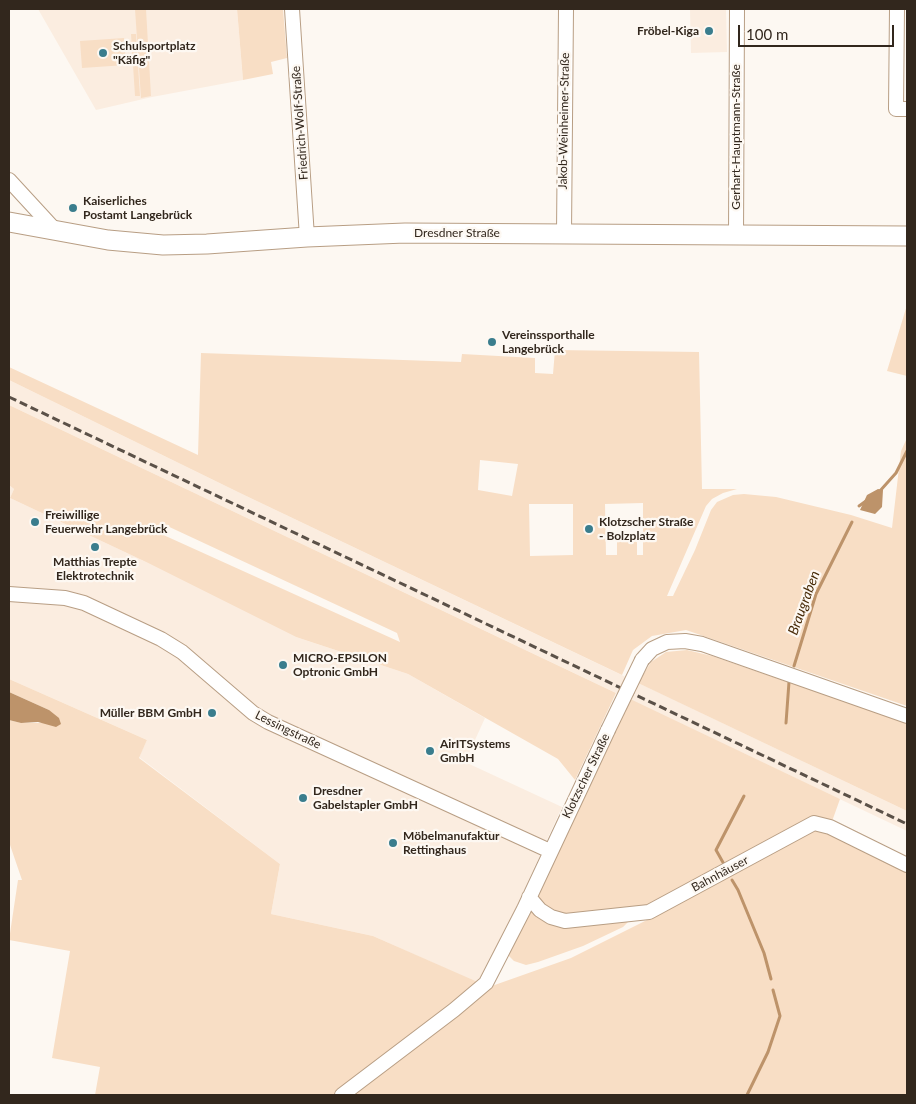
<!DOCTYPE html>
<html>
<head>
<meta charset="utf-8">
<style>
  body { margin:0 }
  #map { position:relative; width:916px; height:1104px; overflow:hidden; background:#fdf8f2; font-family:Lato,sans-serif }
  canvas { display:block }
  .frame { position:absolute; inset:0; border:10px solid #32271d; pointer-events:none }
  .scale { position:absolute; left:738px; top:25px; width:156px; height:22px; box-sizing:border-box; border:2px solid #32271d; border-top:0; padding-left:6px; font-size:15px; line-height:18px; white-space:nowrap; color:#32271d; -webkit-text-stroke:4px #fdf8f2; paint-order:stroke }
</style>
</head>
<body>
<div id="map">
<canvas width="916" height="1104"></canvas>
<div class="frame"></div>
<div class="scale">100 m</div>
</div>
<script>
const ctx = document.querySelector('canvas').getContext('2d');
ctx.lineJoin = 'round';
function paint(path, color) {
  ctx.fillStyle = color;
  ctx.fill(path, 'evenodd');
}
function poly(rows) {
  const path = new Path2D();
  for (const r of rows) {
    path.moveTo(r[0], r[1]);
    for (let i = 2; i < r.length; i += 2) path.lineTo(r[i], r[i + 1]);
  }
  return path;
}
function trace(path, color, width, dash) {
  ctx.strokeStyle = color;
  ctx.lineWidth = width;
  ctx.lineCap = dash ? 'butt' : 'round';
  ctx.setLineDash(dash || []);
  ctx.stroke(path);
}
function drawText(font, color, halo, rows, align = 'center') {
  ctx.font = font + ' Lato,sans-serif';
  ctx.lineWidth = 4.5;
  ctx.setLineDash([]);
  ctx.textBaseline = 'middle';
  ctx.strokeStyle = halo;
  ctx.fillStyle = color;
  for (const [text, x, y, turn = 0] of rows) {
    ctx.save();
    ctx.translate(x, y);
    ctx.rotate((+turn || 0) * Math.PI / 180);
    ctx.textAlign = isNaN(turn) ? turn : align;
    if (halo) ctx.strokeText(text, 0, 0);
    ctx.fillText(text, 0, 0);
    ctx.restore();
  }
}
const built = poly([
  [38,9,237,9,243,80,152,97,96,110],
  [690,9,726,9,727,52,691,53],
  [9,380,242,494,907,811,907,831,9,405],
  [9,485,14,489,10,498,146,562,296,637,408,674,485,718,465,762,562,807,488,969,476,982,373,936,271,914,280,864,139,757,147,740,9,679]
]);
const green = poly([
  [135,9,146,9,151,96,141,98],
  [237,9,283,9,287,58,271,62,273,74,243,80],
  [131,34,136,34,140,96,135,96],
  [124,38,126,65,82,68,80,41],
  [907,305,907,376,887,371],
  [555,350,699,352,702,489,737,489,723,493,712,499,706,506,667,596,673,596,695,550,711,510,717,502,733,495,744,494,776,497,851,515,892,528,901,451,907,438,907,706,686,630,652,636,633,650,622,675,242,494,9,380,9,367,198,455,201,353,461,362,462,354,535,358,535,373,553,374],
  [480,460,518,464,512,496,478,490],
  [643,503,643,555,637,555,637,540,617,540,617,555,606,555,605,504],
  [529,504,573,504,573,555,530,556],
  [9,405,616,693,575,780,558,759,408,674,296,637,146,562,10,498,14,489,9,485],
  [163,524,397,633,400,642,159,533],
  [687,650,712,656,907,723,907,811,638,683,651,662,666,652],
  [9,679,147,740,139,758,280,864,271,914,373,936,489,987,571,958,651,918,565,920,531,897,626,697,840,799,830,827,907,867,907,1095,95,1095,100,1067,52,1058,70,951,9,940,18,880,22,880,9,842,9,720,21,723,44,723,49,710,9,692],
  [529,910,545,919,624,918,628,922,623,927,583,946,538,962,526,965,514,961,507,954]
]);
const water = poly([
  [878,489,883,490,882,507,875,514,860,510,867,495],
  [9,692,49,710,59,718,61,724,56,727,38,722,21,723,9,720]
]);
const stream = poly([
  [879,492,896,473,907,451],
  [859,506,866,501],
  [794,666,816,594,852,522],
  [786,723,789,682],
  [725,866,716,850,744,796],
  [732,880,738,890,764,953,771,979],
  [747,1095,768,1052,780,1016,773,990]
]);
const minor = poly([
  [292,9,307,237],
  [897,9,896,109,907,109],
  [9,180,55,230],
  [564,233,566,9],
  [736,236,737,9],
  [9,594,65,598,84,603,161,639,182,652,253,713,268,722,550,851],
  [642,660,652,649,667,642,685,641,702,644,907,716],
  [529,897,540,910,551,917,565,921,649,912,814,823,830,827,907,865],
  [342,1095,454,1010,486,983,524,909,608,730]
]);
const major = poly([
  [9,222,108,240,163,245,207,244,307,237,405,233,907,236]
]);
const rail = poly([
  [9,397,907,824]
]);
const minorBridge = poly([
  [608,730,642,660]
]);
const markers = [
  [709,31,5,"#3a7d8d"],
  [103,53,5,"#3a7d8d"],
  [73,208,5,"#3a7d8d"],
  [492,342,5,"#3a7d8d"],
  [35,522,5,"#3a7d8d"],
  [589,529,5,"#3a7d8d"],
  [95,547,5,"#3a7d8d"],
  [283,665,5,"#3a7d8d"],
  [212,713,5,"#3a7d8d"],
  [430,751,5,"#3a7d8d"],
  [303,798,5,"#3a7d8d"],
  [393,843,5,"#3a7d8d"]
];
const poiNames = [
  ["Fröbel-Kiga",699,31,"right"],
  ["Schulsportplatz",113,46],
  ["\"Käfig\"",113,60],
  ["Kaiserliches",83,201],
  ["Postamt Langebrück",83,215],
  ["Vereinssporthalle",502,335],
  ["Langebrück",502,349],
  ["Freiwillige",45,515],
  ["Feuerwehr Langebrück",45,529],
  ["Klotzscher Straße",599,522],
  ["- Bolzplatz",599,536],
  ["Matthias Trepte",95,562,"center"],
  ["Elektrotechnik",95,576,"center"],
  ["MICRO-EPSILON",293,658],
  ["Optronic GmbH",293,672],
  ["Müller BBM GmbH",202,713,"right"],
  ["AirITSystems",440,744],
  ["GmbH",440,758],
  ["Dresdner",313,791],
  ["Gabelstapler GmbH",313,805],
  ["Möbelmanufaktur",403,836],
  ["Rettinghaus",403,850]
];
const streetNames = [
  ["Jakob-Weinheimer-Straße",564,121,-89],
  ["Friedrich-Wolf-Straße",300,123,-94],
  ["Gerhart-Hauptmann-Straße",736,137,-90],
  ["Dresdner Straße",457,233],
  ["Lessingstraße",288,730,26],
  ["Klotzscher Straße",586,776,-64],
  ["Bahnhäuser",720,874,-28]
];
const waterNames = [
  ["Braugraben",804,603,-70]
];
paint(built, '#fbede0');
paint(green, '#f8dec5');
paint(water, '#bd936a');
trace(stream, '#bd936a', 3);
trace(minor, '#b89e84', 16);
trace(major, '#b89e84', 21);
trace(minor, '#fff', 14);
trace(major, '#fff', 19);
trace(rail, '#5b5148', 3, [8, 4]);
trace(minorBridge, '#b89e84', 16, []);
trace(minorBridge, '#fff', 14);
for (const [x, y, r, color] of markers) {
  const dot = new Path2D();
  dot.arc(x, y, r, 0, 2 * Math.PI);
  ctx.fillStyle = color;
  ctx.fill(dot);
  trace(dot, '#fdf8f2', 2);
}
drawText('bold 12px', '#32271d', '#fdf8f2', poiNames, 'left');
drawText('12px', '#32271d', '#fdf8f2', streetNames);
drawText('italic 14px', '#472a07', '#fdf8f2', waterNames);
</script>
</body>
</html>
